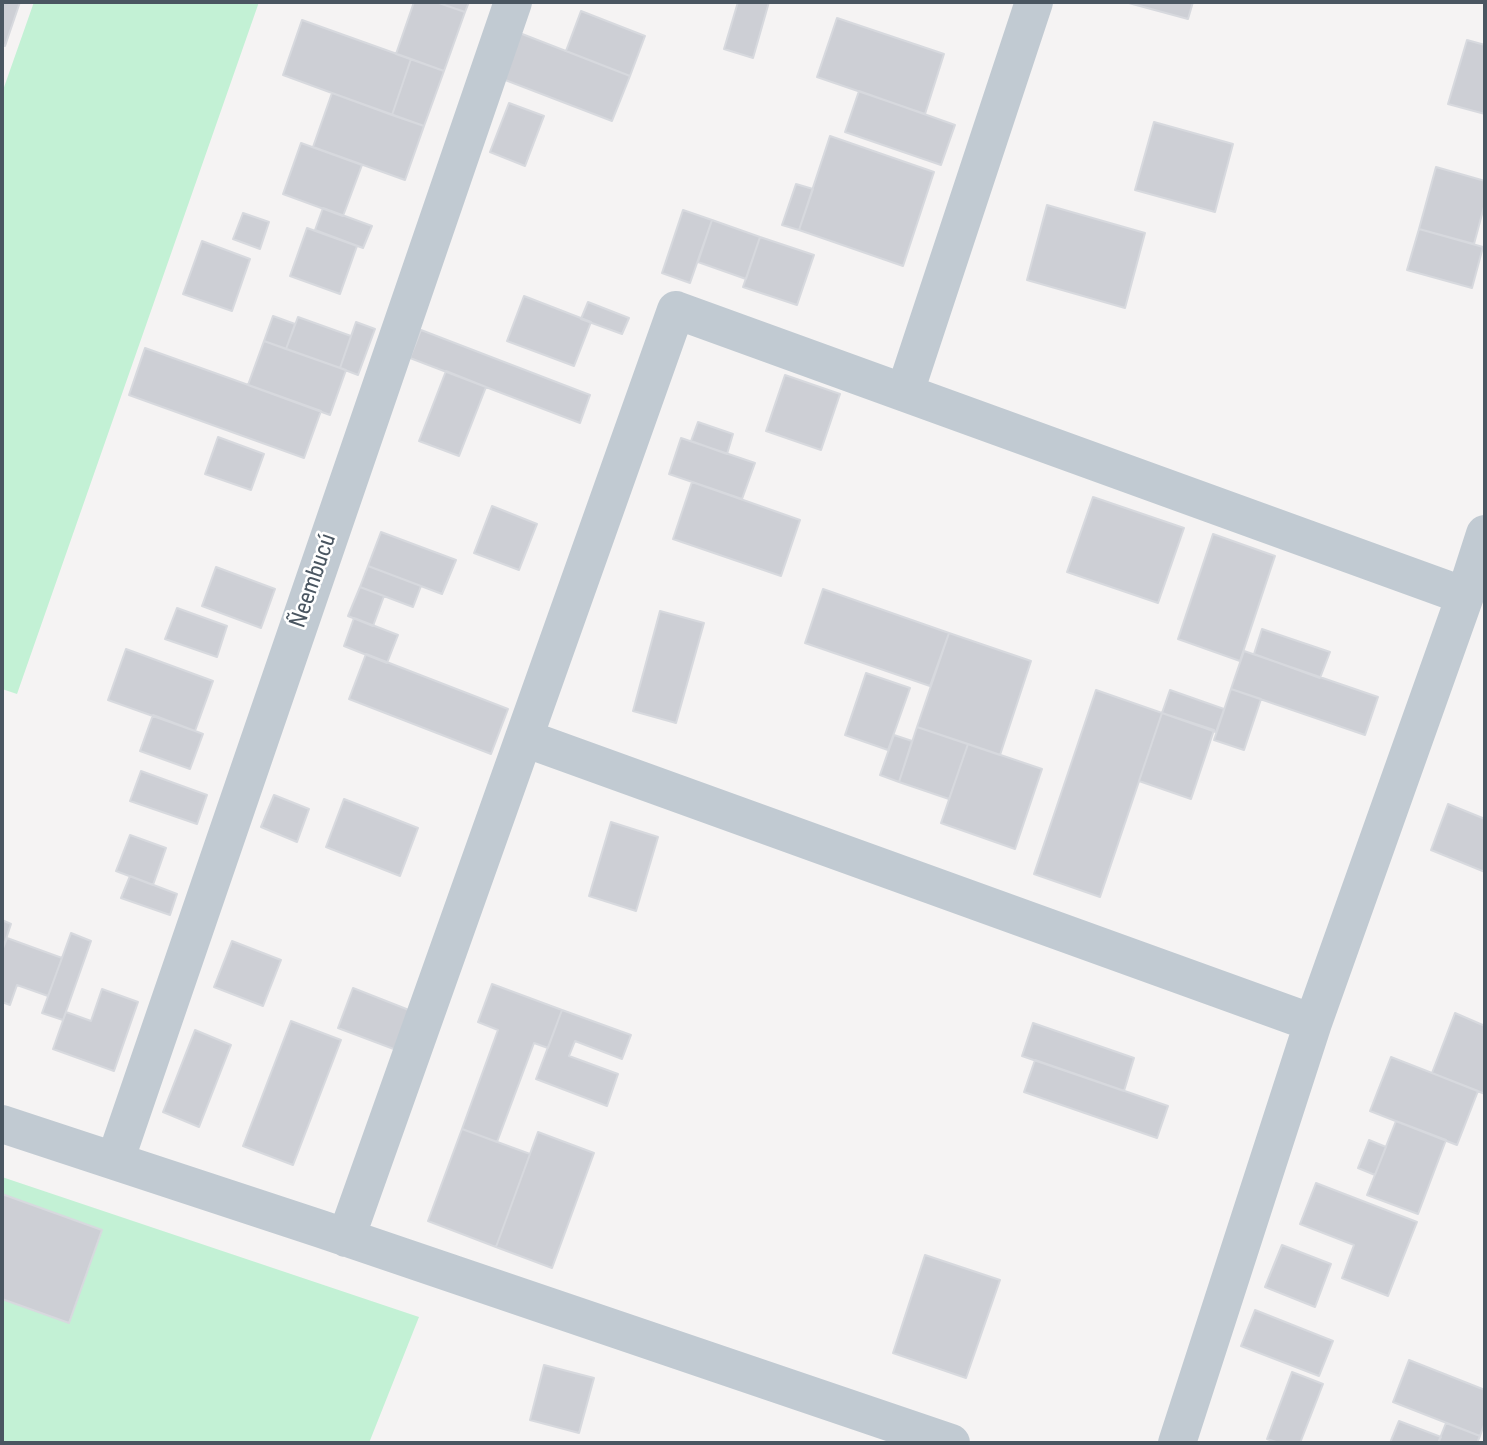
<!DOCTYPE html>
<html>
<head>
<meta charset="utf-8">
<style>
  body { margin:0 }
  #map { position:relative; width:1487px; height:1445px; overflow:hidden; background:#f5f3f3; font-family:"Roboto Condensed",sans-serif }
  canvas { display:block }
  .frame { position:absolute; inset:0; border:4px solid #4a5661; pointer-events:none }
</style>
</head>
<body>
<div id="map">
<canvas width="1487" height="1445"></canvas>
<div class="frame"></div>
</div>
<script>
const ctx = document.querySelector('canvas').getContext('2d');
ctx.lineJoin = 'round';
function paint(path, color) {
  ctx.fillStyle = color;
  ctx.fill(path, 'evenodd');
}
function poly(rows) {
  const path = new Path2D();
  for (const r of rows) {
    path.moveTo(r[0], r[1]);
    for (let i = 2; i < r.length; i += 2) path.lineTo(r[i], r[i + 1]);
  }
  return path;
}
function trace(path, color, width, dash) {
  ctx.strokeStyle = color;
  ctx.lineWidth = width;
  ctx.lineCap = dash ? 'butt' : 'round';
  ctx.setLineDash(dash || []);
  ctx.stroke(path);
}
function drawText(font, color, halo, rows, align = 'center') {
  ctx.font = font + ' "Roboto Condensed",sans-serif';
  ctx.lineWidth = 5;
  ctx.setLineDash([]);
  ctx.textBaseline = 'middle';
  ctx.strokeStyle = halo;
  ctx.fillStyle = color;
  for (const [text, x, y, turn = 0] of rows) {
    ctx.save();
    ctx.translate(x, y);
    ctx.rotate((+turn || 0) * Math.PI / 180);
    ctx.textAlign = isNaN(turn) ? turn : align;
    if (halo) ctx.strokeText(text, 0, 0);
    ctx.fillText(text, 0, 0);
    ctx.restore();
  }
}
const green = poly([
  [34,2,259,2,17,694,2,689,2,93],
  [2,1177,419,1317,369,1443,2,1443]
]);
const building = poly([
  [2,2,20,2,5,46,2,45,2,2],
  [414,2,436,2,465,12,444,71,396,54,414,2],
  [436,2,469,2,465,12,436,2],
  [738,2,769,2,753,58,724,49,738,2],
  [1125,2,1193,2,1188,19,1125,2],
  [581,11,645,36,630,76,566,51,581,11],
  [837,18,944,54,925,114,817,77,837,18],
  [302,20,411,59,392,115,283,75,302,20],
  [517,32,630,76,612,121,500,78,517,32],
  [1467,40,1485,45,1485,114,1448,104,1467,40],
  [411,59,444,71,424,126,392,115,411,59],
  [859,91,955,125,941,165,845,132,859,91],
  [332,93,424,126,405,180,313,147,332,93],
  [509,103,544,116,525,166,490,152,509,103],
  [1154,122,1233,144,1215,212,1135,190,1154,122],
  [830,136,934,172,903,266,799,230,830,136],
  [301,143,362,165,343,216,283,194,301,143],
  [1436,167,1485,181,1485,203,1474,244,1419,229,1436,167],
  [796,184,813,189,799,230,782,225,796,184],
  [1047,205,1145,233,1125,308,1027,280,1047,205],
  [323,208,372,226,363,248,315,230,323,208],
  [683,210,712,220,690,283,662,273,683,210],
  [243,213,269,222,260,249,233,239,243,213],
  [712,220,760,237,746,279,698,262,712,220],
  [307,228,357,246,340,294,290,276,307,228],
  [1419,229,1483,247,1472,288,1407,270,1419,229],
  [760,237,814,255,797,305,743,287,760,237],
  [202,241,250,259,232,311,183,294,202,241],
  [524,296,591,322,574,366,507,341,524,296],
  [588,302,629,318,622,334,581,319,588,302],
  [273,316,295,324,286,349,264,341,273,316],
  [298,317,351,336,340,368,286,349,298,317],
  [356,322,375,329,358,375,340,368,356,322],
  [421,330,590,395,580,423,410,358,421,330],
  [264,341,346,370,330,415,248,385,264,341],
  [145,348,321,411,304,458,129,395,145,348],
  [446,371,486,387,459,456,419,441,446,371],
  [785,375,840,394,821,450,766,431,785,375],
  [698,422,733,434,727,454,691,441,698,422],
  [218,437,264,454,251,490,205,474,218,437],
  [681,438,755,463,742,499,669,474,681,438],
  [692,482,800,520,781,576,673,539,692,482],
  [1093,497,1184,528,1158,603,1067,572,1093,497],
  [492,506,537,524,519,570,474,553,492,506],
  [381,532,456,560,442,594,368,566,381,532],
  [1213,534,1275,556,1240,661,1178,639,1213,534],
  [368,566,421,586,413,607,360,587,368,566],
  [216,567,275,589,261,628,202,606,216,567],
  [360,587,384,596,373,626,348,616,360,587],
  [823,589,949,633,930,686,805,643,823,589],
  [177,608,227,626,217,657,165,639,177,608],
  [660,611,704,623,676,723,633,711,660,611],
  [354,618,398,635,387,663,344,646,354,618],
  [1262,629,1330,652,1320,678,1254,654,1262,629],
  [949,633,1031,661,1000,755,917,727,949,633],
  [126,649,213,681,195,731,108,700,126,649],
  [1244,651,1378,697,1365,735,1231,689,1244,651],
  [366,654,508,709,491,754,349,699,366,654],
  [866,673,910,688,888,750,845,735,866,673],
  [1231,689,1261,699,1244,750,1214,740,1231,689],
  [1096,690,1162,713,1100,897,1034,874,1096,690],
  [1170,690,1224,709,1216,732,1162,713,1170,690],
  [1162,713,1214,730,1191,799,1139,781,1162,713],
  [153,715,203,734,190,769,140,751,153,715],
  [917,727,968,744,949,799,899,782,917,727],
  [894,735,912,741,899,782,880,775,894,735],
  [968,744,1042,769,1015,849,941,823,968,744],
  [141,771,207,795,197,824,130,801,141,771],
  [274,795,309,809,297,842,261,827,274,795],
  [344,799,418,828,400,876,326,847,344,799],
  [1448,804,1485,819,1485,872,1431,850,1448,804],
  [611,822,658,837,636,911,589,896,611,822],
  [130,835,166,848,153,885,116,871,130,835],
  [130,876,177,894,170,915,121,898,130,876],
  [2,920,11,924,2,951,2,920],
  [71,933,91,941,63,1020,42,1013,71,933],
  [7,938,62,958,48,996,17,985,10,1005,2,1002,2,951,7,938],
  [232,941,281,960,263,1006,214,987,232,941],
  [492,984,562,1010,548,1048,534,1043,497,1142,462,1129,498,1030,478,1022,492,984],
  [353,988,414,1012,399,1051,338,1028,353,988],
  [102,989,138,1002,114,1071,53,1049,66,1012,91,1021,102,989],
  [562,1010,631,1035,622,1059,575,1041,569,1056,618,1074,607,1106,536,1079,562,1010],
  [1455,1013,1485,1026,1485,1094,1432,1073,1455,1013],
  [291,1021,341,1040,293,1165,243,1146,291,1021],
  [1033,1023,1134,1058,1124,1091,1022,1056,1033,1023],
  [195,1030,231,1045,199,1127,163,1112,195,1030],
  [1391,1057,1478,1091,1457,1145,1370,1111,1391,1057],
  [1035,1060,1168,1106,1157,1138,1024,1092,1035,1060],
  [1396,1121,1446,1140,1418,1214,1367,1195,1396,1121],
  [462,1129,530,1154,496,1247,428,1221,462,1129],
  [538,1132,594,1153,552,1268,496,1247,538,1132],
  [1369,1140,1386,1147,1375,1175,1358,1168,1369,1140],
  [1316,1183,1417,1222,1388,1296,1342,1278,1354,1245,1300,1224,1316,1183],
  [2,1194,102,1230,69,1323,2,1299,2,1194],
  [1282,1245,1331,1264,1315,1307,1265,1287,1282,1245],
  [925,1255,1000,1280,966,1378,893,1353,925,1255],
  [1255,1310,1333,1341,1319,1376,1241,1346,1255,1310],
  [1409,1360,1485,1390,1485,1422,1480,1436,1393,1402,1409,1360],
  [544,1365,594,1378,579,1433,530,1420,544,1365],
  [1292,1372,1323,1384,1300,1443,1279,1443,1267,1439,1292,1372],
  [1399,1421,1441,1437,1438,1443,1390,1443,1399,1421],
  [1446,1423,1480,1436,1477,1443,1438,1443,1446,1423]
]);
const minor = poly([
  [905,392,1034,2],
  [524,738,1313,1023],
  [2,1124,321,1229,951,1443],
  [115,1161,513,2],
  [346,1238,676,310,1465,596],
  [1177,1443,1313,1023,1465,596,1485,534]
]);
const streetNames = [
  ["Ñeembucú",314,581,-71]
];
paint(green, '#c3f1d5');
paint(building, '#cdcfd5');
trace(building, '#d7d9de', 2);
trace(minor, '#c1cad2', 38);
drawText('23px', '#4a5661', '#fff', streetNames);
</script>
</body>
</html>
